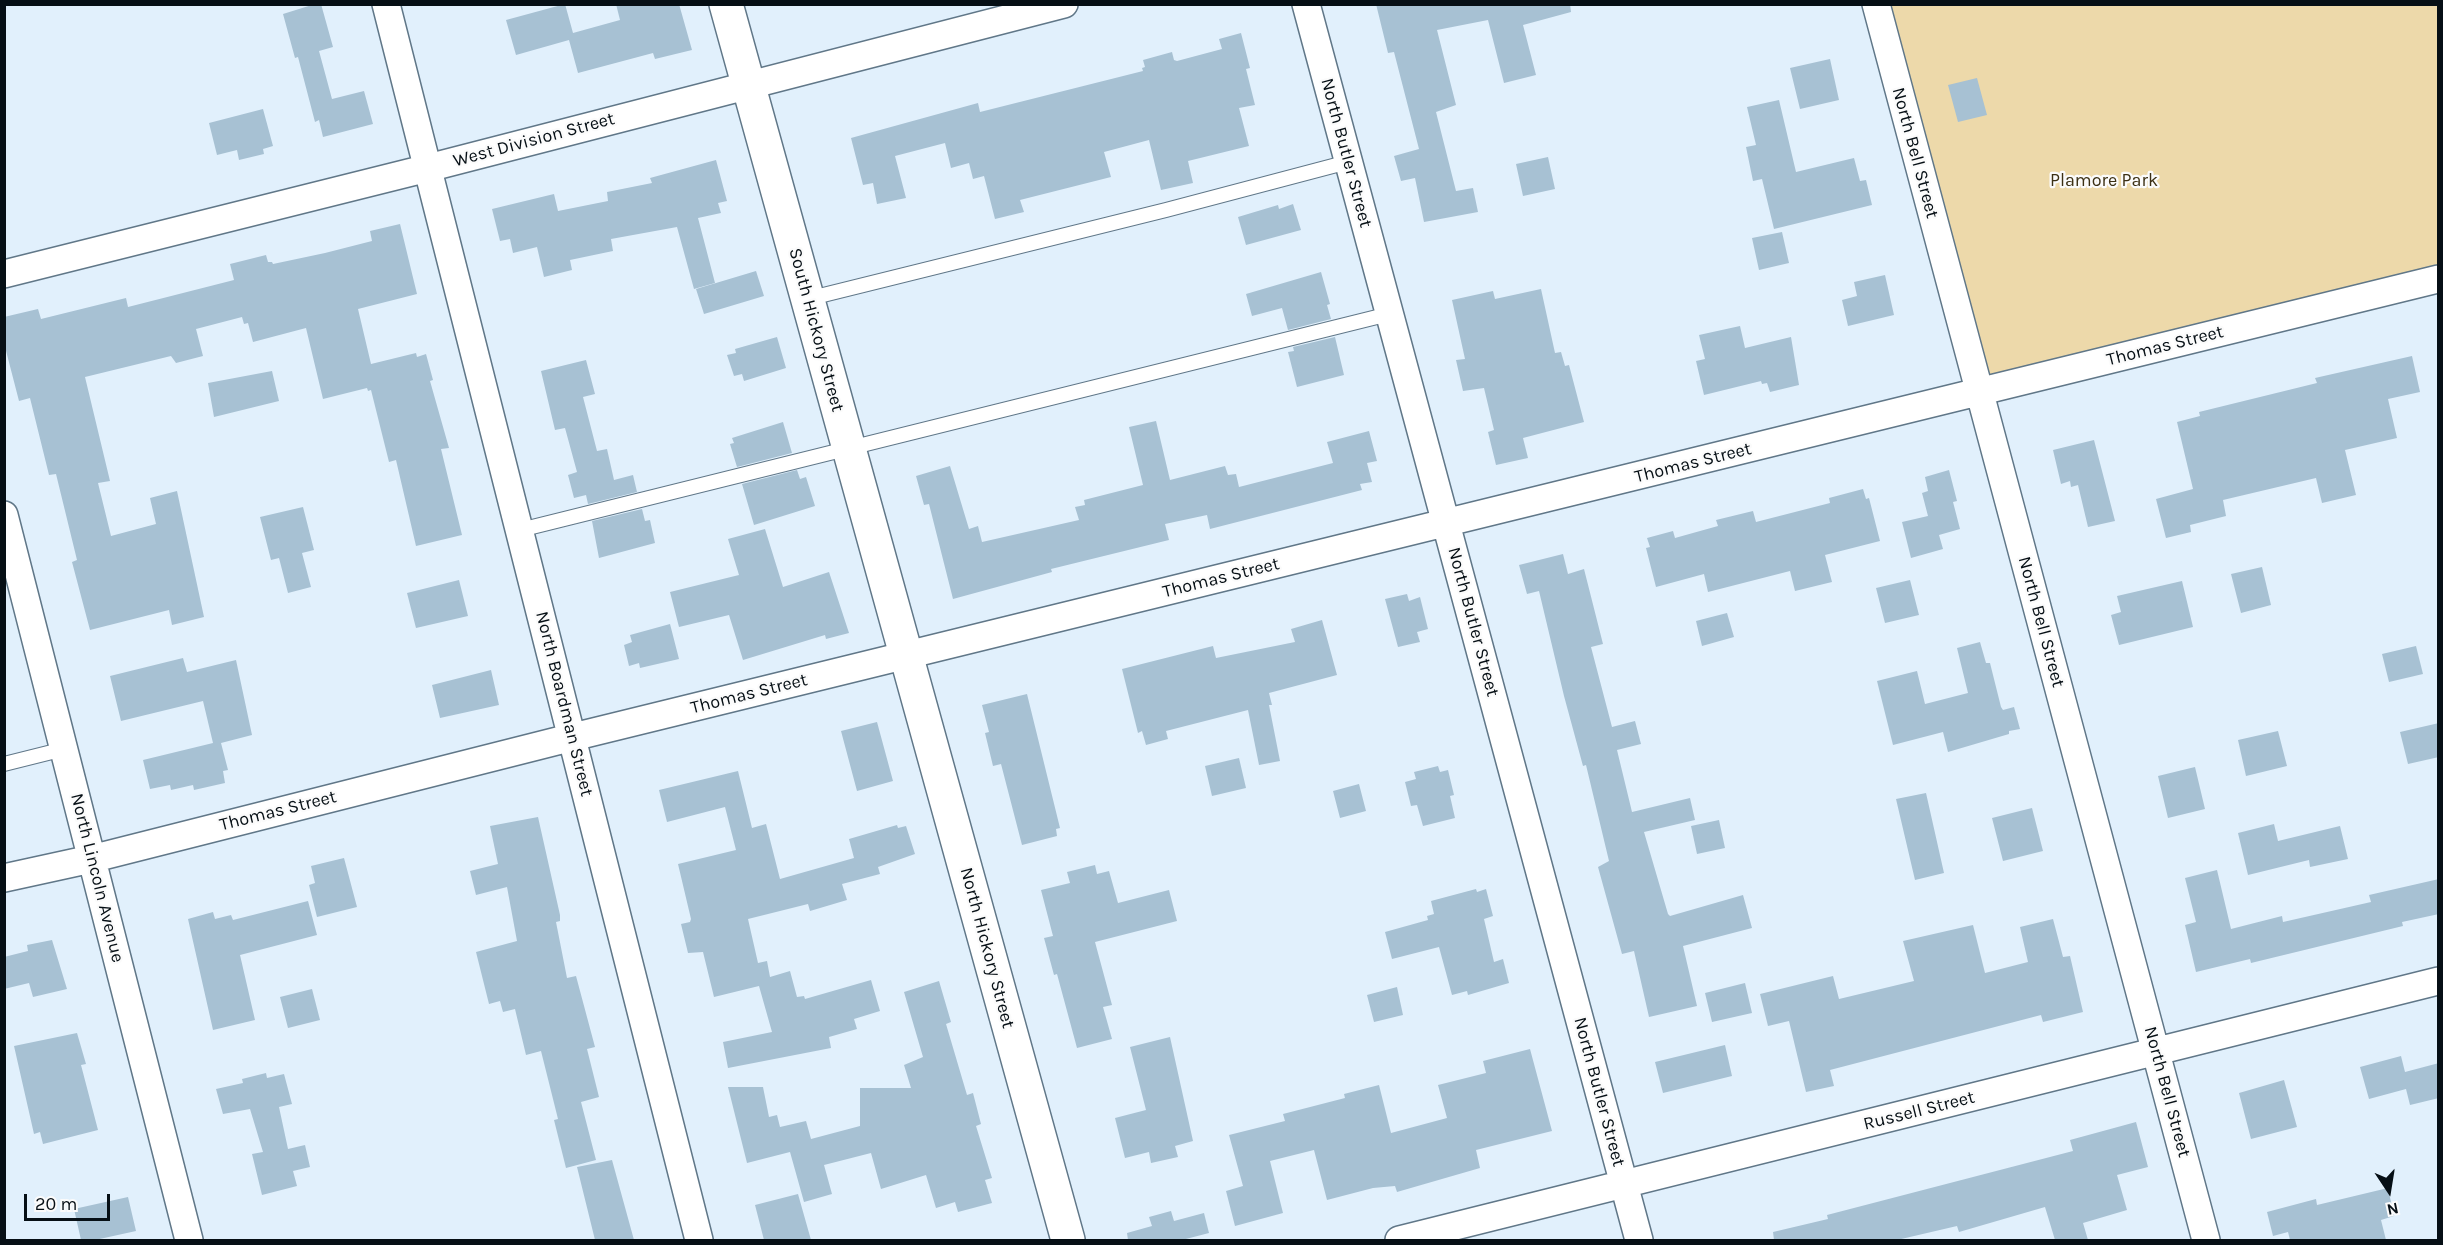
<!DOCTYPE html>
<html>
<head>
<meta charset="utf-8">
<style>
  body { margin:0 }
  #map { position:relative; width:2443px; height:1245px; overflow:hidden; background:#e1f0fc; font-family:Karla,sans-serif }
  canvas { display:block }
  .frame { position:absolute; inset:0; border:6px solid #060f15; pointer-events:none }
  .north { position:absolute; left:2359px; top:1161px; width:60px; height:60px; -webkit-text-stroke:4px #fbfbfb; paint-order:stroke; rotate:168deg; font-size:16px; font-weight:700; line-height:24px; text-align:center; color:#060f15 }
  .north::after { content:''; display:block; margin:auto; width:21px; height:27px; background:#060f15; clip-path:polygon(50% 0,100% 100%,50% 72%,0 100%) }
  .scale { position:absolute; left:24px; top:1194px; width:86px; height:27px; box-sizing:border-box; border:3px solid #060f15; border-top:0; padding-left:8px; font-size:18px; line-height:21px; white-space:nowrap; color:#060f15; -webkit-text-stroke:4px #fbfbfb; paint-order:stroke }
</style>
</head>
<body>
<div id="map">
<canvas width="2443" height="1245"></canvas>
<div class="frame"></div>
<div class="north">N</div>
<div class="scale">20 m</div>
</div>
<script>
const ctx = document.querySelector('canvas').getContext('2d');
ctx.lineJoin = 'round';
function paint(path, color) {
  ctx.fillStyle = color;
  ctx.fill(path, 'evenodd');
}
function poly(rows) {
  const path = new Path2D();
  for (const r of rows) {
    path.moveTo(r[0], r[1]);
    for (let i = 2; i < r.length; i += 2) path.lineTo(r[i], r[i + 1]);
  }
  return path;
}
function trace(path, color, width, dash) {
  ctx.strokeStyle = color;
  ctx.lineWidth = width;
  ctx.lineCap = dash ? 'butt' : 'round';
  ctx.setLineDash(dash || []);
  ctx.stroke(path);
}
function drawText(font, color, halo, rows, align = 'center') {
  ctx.font = font + ' Karla,sans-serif';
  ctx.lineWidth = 4.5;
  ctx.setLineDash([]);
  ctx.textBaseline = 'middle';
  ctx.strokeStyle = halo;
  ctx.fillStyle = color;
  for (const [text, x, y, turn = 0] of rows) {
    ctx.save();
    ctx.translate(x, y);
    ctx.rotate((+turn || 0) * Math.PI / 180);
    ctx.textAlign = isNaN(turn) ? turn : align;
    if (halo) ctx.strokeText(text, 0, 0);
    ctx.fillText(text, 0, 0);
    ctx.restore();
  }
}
const green = poly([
  [1876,5,2438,5,2438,279,1979,392]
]);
const building = poly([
  [315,4,321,4,333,47,319,51,332,99,364,91,373,124,323,137,319,120,315,122,298,57,295,58,283,14],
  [565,4,573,33,620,20,616,4,679,4,692,50,655,59,653,53,578,73,569,40,516,55,506,20],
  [1376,4,1570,4,1571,12,1523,25,1536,75,1504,83,1488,20,1437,30,1456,105,1436,112,1456,191,1473,188,1478,212,1424,222,1415,178,1401,181,1394,156,1419,149,1394,52,1388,53],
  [1241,33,1250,68,1246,69,1255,105,1239,108,1249,146,1188,161,1193,183,1161,190,1149,140,1104,152,1111,177,1020,200,1024,212,995,219,984,176,973,179,969,163,951,168,945,143,895,156,906,198,877,204,873,183,863,185,851,138,978,103,980,112,1143,71,1142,68,1145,67,1143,60,1172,52,1174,60,1177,61,1222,49,1219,39],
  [1830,59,1839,100,1800,109,1790,68],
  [1977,78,1987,115,1958,122,1948,85],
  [1779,100,1796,172,1854,158,1860,181,1866,180,1872,205,1774,229,1762,179,1753,181,1746,147,1756,145,1747,107],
  [263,109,273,146,263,149,264,154,239,160,237,150,217,155,209,123],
  [1548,157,1555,189,1523,196,1516,164],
  [716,160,727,201,718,203,721,213,698,218,715,283,694,289,677,227,611,239,613,251,570,260,572,270,544,277,537,247,513,253,510,239,500,241,492,209,554,194,558,211,608,201,607,192,652,183,650,178],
  [1293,204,1301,230,1246,245,1238,217,1278,205,1279,209],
  [400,224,417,294,358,309,371,364,416,353,417,357,426,354,433,380,430,381,449,448,441,449,462,535,416,546,396,460,389,462,371,390,368,391,367,388,323,399,306,328,253,342,248,323,244,324,242,317,196,329,203,356,176,363,171,356,85,377,110,481,98,483,111,536,156,524,150,498,177,491,204,617,172,625,169,610,90,630,72,562,77,560,56,474,49,475,30,398,19,401,4,343,4,317,38,309,41,319,126,298,128,307,234,280,230,264,266,255,268,262,272,262,273,264,325,253,372,241,370,231],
  [1782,232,1789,263,1759,270,1752,238],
  [756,271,764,296,704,314,696,289],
  [1321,272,1330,304,1327,305,1331,319,1288,330,1282,308,1252,316,1246,294],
  [1885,275,1894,315,1848,326,1842,300,1857,296,1854,282],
  [1541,289,1555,353,1561,352,1565,366,1569,365,1584,422,1523,438,1528,458,1496,465,1488,432,1494,430,1484,388,1463,391,1456,360,1465,359,1452,300,1493,291,1495,299],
  [1740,326,1745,348,1791,337,1799,385,1770,392,1767,383,1762,384,1761,381,1704,395,1696,361,1705,359,1699,335],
  [777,337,786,368,744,381,742,374,734,376,727,355,736,353,735,349],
  [1335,337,1344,375,1297,387,1288,352,1294,351,1293,347],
  [2412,356,2420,392,2388,399,2397,438,2345,450,2356,495,2322,503,2316,478,2223,500,2226,516,2190,525,2191,532,2166,538,2156,499,2193,489,2177,422,2200,416,2199,412,2317,383,2315,378],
  [586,360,595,394,583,397,597,451,607,449,614,480,633,475,637,492,588,504,586,495,574,498,568,475,577,472,565,428,555,430,541,371],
  [272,371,279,401,214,417,208,383],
  [1156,421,1170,480,1225,466,1228,475,1236,474,1239,487,1333,463,1327,442,1369,431,1377,461,1367,463,1372,482,1360,484,1362,490,1210,529,1207,515,1165,524,1169,540,1051,569,1052,572,953,599,929,504,924,505,916,476,950,466,969,529,978,526,982,542,1079,520,1075,507,1085,505,1084,500,1143,485,1129,427],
  [783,422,792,453,737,467,730,444,734,443,732,438],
  [2094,440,2115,521,2088,527,2078,485,2071,487,2070,481,2061,484,2053,450],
  [797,470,800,479,806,477,815,506,754,525,742,484],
  [1949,470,1957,501,1953,502,1960,529,1939,535,1943,549,1911,558,1902,522,1928,516,1922,493,1928,491,1925,477],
  [1863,489,1866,499,1869,498,1880,541,1825,555,1832,582,1795,591,1790,571,1708,592,1704,574,1656,587,1646,548,1650,547,1647,538,1673,531,1675,538,1718,526,1716,520,1753,511,1756,522,1830,503,1829,498],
  [303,507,314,550,302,553,311,587,288,593,279,558,271,560,260,517],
  [642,509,645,521,650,520,655,543,599,558,592,521],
  [765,529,783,587,829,572,849,633,826,639,825,635,743,660,729,615,679,627,670,592,739,575,728,539],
  [1563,554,1568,574,1584,569,1603,644,1591,647,1612,727,1635,721,1641,744,1617,750,1632,812,1690,798,1695,820,1644,832,1668,914,1670,916,1743,895,1752,928,1683,946,1697,1006,1649,1017,1634,951,1622,954,1598,867,1609,861,1586,765,1583,766,1564,696,1539,591,1527,594,1519,565],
  [2262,567,2271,605,2241,613,2231,574],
  [459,580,468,616,416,628,407,593],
  [1910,580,1919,615,1885,623,1876,588],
  [2182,581,2193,627,2119,645,2111,615,2121,612,2117,596],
  [1407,594,1409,601,1420,597,1428,629,1417,632,1420,642,1398,647,1385,599],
  [1727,613,1734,637,1702,646,1696,621],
  [1322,620,1337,675,1269,693,1272,705,1269,705,1280,761,1259,765,1248,710,1166,731,1168,739,1146,745,1142,731,1138,733,1122,669,1213,646,1216,658,1295,642,1291,629],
  [670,624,679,659,640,668,639,663,629,666,624,645,632,642,630,635],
  [1980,642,1986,663,1990,663,2001,707,2003,710,2014,707,2020,729,2009,731,2009,734,1948,752,1943,732,1893,745,1877,681,1917,671,1925,704,1968,693,1957,648],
  [2416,646,2423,674,2389,682,2382,654],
  [183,658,187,672,236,660,252,735,221,743,228,770,223,771,225,783,194,790,193,785,171,790,170,785,150,789,143,760,213,743,203,701,121,721,110,676],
  [491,670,499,705,440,718,432,685],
  [1027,694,1060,828,1056,829,1057,836,1022,845,1001,764,993,766,985,733,989,732,982,705],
  [877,722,893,781,857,791,841,731],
  [2439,723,2439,757,2408,764,2400,732],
  [2278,731,2287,766,2246,776,2238,740],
  [1239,758,1246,788,1212,796,1205,766],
  [1438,766,1440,772,1448,770,1454,795,1450,796,1455,818,1423,826,1417,805,1411,806,1405,782,1416,779,1414,772],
  [2195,767,2205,809,2168,818,2158,776],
  [738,771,752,828,766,824,780,879,854,858,849,839,897,825,898,828,906,826,915,854,878,867,880,874,842,884,847,900,810,911,808,904,748,919,758,963,767,961,770,977,790,971,797,997,804,996,805,999,871,980,880,1011,854,1019,857,1029,829,1037,831,1048,728,1068,723,1042,772,1032,759,986,714,997,703,952,688,953,681,924,690,922,691,919,678,864,736,850,725,807,667,822,659,790],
  [1359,784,1366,811,1340,818,1333,791],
  [1926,793,1944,873,1915,880,1896,799],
  [2032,808,2043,851,2003,861,1992,818],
  [538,817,560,915,560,921,556,922,567,978,576,976,595,1047,587,1049,599,1097,581,1102,596,1160,566,1168,554,1120,558,1119,541,1051,526,1055,515,1009,503,1012,500,1001,489,1004,476,952,517,941,507,887,476,895,470,871,498,864,490,826],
  [1719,820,1725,848,1697,854,1691,826],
  [2274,824,2278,841,2340,826,2348,859,2310,867,2309,860,2248,875,2238,833],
  [344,858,357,907,317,917,309,885,315,883,311,866],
  [1095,865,1097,874,1109,871,1118,903,1169,890,1177,921,1095,942,1112,1005,1103,1007,1112,1039,1077,1048,1057,974,1054,975,1044,938,1053,936,1041,890,1070,883,1067,872],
  [2217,870,2231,929,2282,916,2283,922,2371,902,2369,895,2439,879,2439,914,2402,922,2403,926,2251,963,2250,959,2196,972,2185,925,2196,922,2185,878],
  [1476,889,1477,892,1486,889,1493,916,1484,919,1494,962,1503,959,1509,983,1468,995,1467,991,1452,995,1439,947,1392,959,1385,932,1428,920,1427,916,1434,914,1431,901],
  [308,901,317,935,240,955,255,1020,213,1030,188,919,213,912,215,919,231,915,233,920],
  [2053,919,2063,957,2070,956,2083,1012,2043,1022,2041,1015,1830,1070,1834,1086,1806,1092,1789,1021,1768,1026,1760,994,1833,976,1839,999,1914,981,1903,941,1973,925,1985,973,2028,962,2020,927],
  [52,940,67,989,33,997,29,983,4,989,4,957,28,951,27,945],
  [939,981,951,1022,946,1024,967,1095,973,1093,981,1124,976,1126,992,1178,985,1180,992,1203,958,1212,955,1202,936,1208,926,1175,881,1189,871,1153,824,1165,832,1194,804,1202,790,1152,747,1163,728,1087,763,1087,769,1117,777,1115,780,1127,806,1121,811,1139,860,1126,860,1088,911,1088,904,1065,923,1057,904,992],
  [1745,983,1752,1013,1712,1022,1705,993],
  [1397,987,1403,1015,1374,1022,1367,995],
  [312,989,320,1020,288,1028,280,997],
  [77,1033,86,1064,81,1065,98,1130,43,1144,40,1132,34,1134,14,1046],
  [1170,1037,1193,1141,1175,1146,1178,1157,1151,1163,1149,1152,1125,1158,1115,1118,1146,1110,1130,1047],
  [1725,1045,1732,1076,1663,1093,1655,1062],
  [1530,1049,1552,1131,1476,1150,1480,1168,1397,1192,1395,1186,1373,1188,1327,1200,1314,1150,1270,1161,1283,1213,1235,1226,1226,1191,1243,1186,1229,1135,1285,1121,1283,1114,1345,1098,1344,1094,1379,1085,1391,1133,1447,1118,1438,1085,1486,1073,1483,1061],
  [2401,1056,2405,1072,2439,1063,2439,1098,2410,1105,2406,1089,2369,1099,2360,1067],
  [266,1073,267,1078,284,1074,292,1104,279,1107,288,1149,305,1145,310,1167,293,1171,297,1186,262,1195,252,1154,263,1152,250,1109,223,1114,216,1089,243,1083,242,1079],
  [2284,1080,2297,1127,2251,1139,2239,1093],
  [2136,1122,2148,1167,2117,1175,2127,1210,2083,1223,2088,1240,2055,1240,2045,1207,1959,1232,1957,1226,1897,1240,1774,1240,1773,1232,1828,1219,1827,1215,2073,1151,2070,1140],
  [612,1160,634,1240,595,1240,577,1167],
  [2388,1188,2394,1216,2381,1220,2386,1240,2290,1240,2288,1232,2273,1236,2267,1212,2316,1199,2317,1205],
  [798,1194,811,1240,764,1240,755,1205],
  [128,1197,136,1231,95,1240,81,1240,74,1209],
  [1171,1211,1174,1221,1204,1213,1209,1233,1182,1240,1128,1240,1127,1233,1152,1226,1149,1217]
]);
const service = poly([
  [807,299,1166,210,1348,162],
  [520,530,1389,314],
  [4,764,64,749]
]);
const minor = poly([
  [386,4,699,1240],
  [1306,4,1639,1240],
  [1876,4,2206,1240],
  [4,274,428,168,1064,4],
  [4,515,189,1240],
  [4,878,91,859,573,737,2438,279],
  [1399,1240,2438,981]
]);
const tertiary = poly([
  [726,4,1068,1240]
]);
const streetNames = [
  ["West Division Street",534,140,-15],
  ["North Butler Street",1346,153,75],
  ["North Bell Street",1915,153,75],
  ["South Hickory Street",816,330,75],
  ["Thomas Street",2165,346,-14],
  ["Thomas Street",1693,463,-14],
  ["Thomas Street",1221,578,-14],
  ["North Butler Street",1473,622,75],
  ["North Bell Street",2041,622,75],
  ["Thomas Street",749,694,-14],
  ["North Boardman Street",564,704,76],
  ["Thomas Street",278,811,-14],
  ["North Lincoln Avenue",97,878,76],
  ["North Hickory Street",987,948,75],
  ["North Butler Street",1599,1092,75],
  ["North Bell Street",2167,1092,75],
  ["Russell Street",1919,1111,-14]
];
const parkNames = [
  ["Plamore Park",2104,181]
];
paint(green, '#edd9aa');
paint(building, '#a7c1d3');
trace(service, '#607788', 16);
trace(minor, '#607788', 30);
trace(tertiary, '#607788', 36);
trace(service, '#fff', 14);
trace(minor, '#fff', 27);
trace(tertiary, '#fff', 33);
drawText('18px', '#060f15', '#fbfbfb', streetNames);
drawText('18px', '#3c3014', '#fbfbfb', parkNames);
</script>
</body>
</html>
